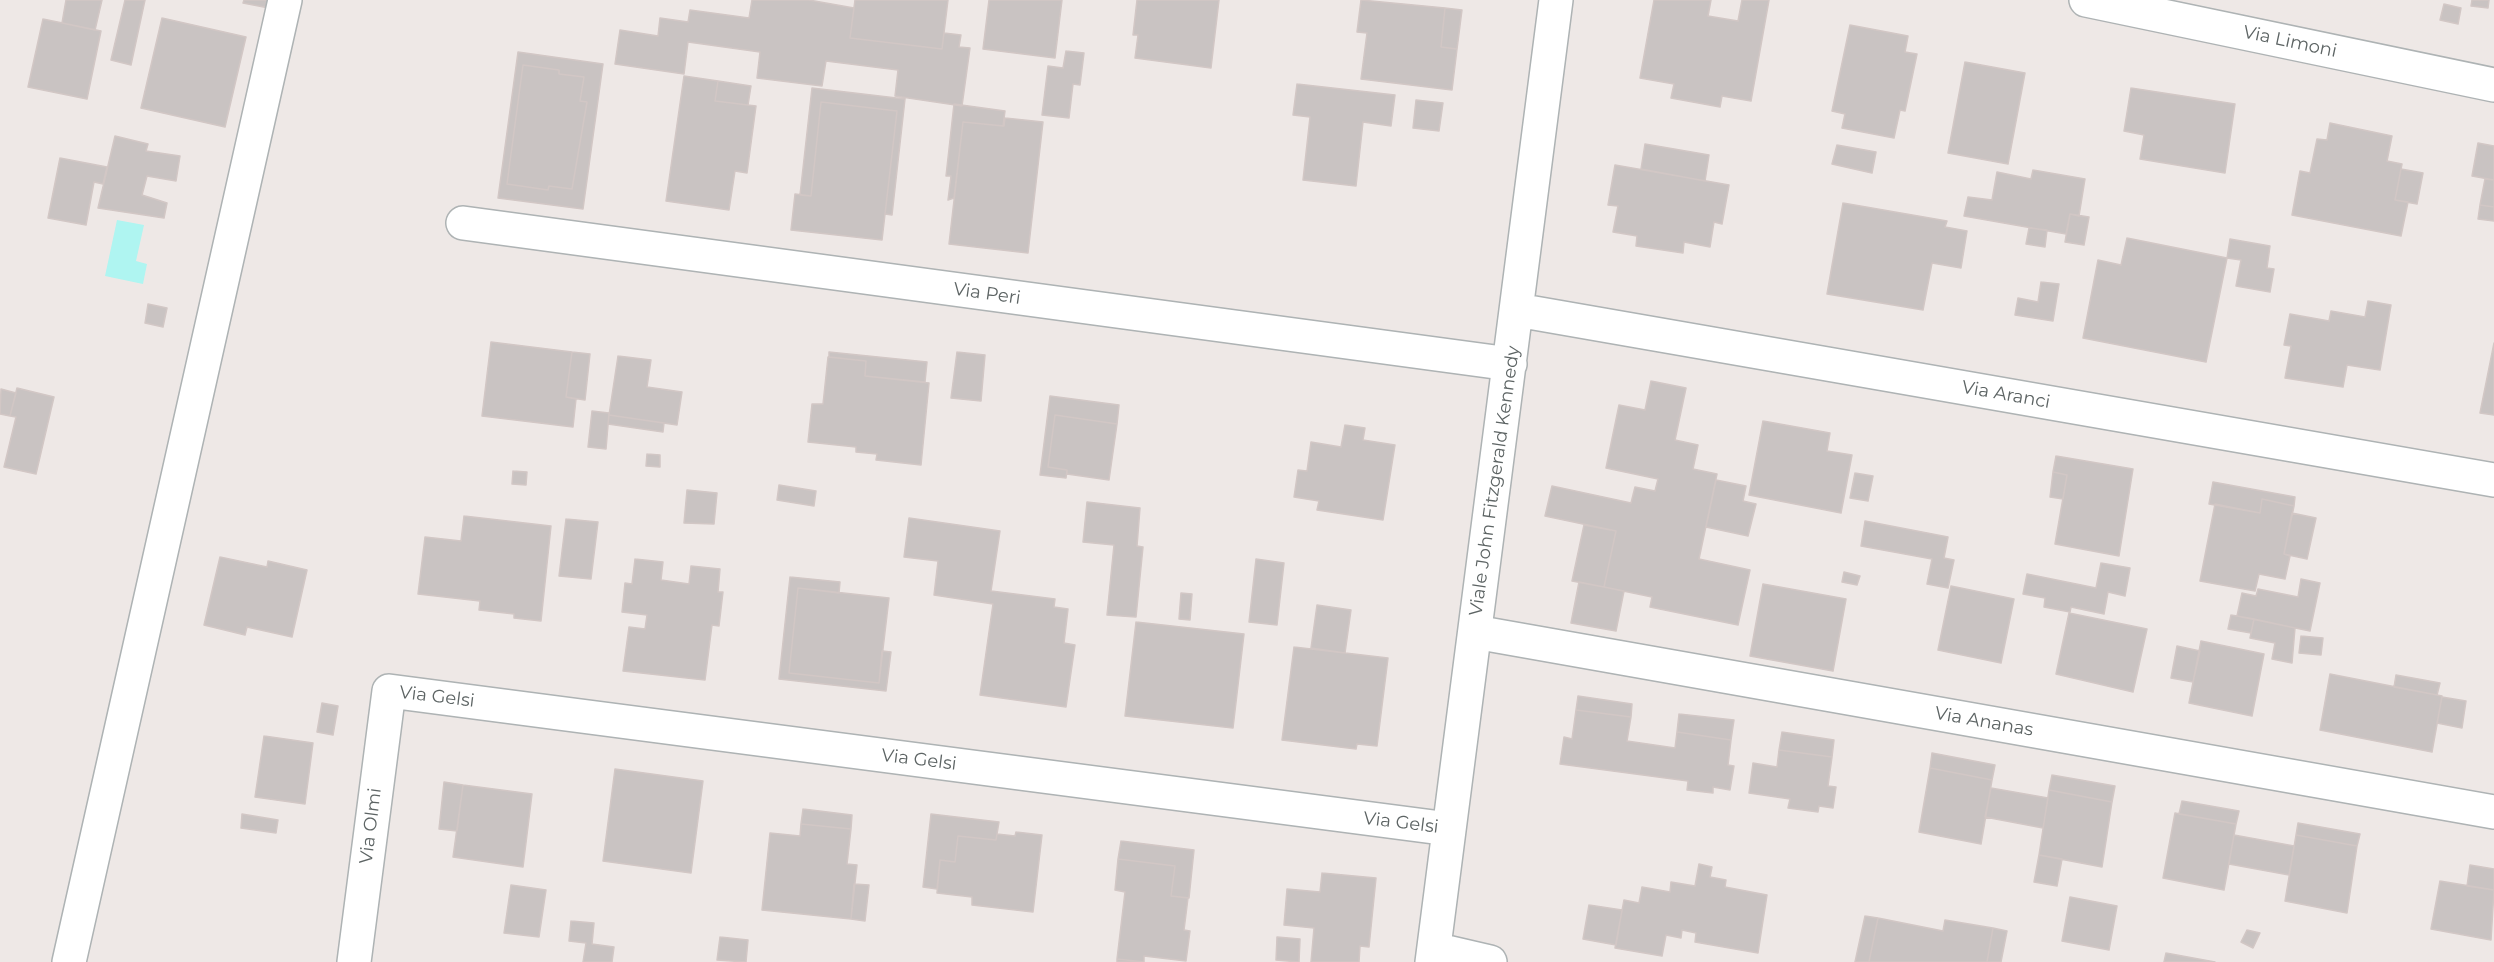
<!DOCTYPE html>
<html>
<head>
<meta charset="utf-8">
<style>
  body { margin:0 }
  canvas { display:block; background:#eee8e6 }
</style>
</head>
<body>
<canvas width="2494" height="962"></canvas>
<script>
const ctx = document.querySelector('canvas').getContext('2d');
ctx.lineJoin = 'round';
function paint(path, color) {
  ctx.fillStyle = color;
  ctx.fill(path, 'evenodd');
}
function poly(rows) {
  const path = new Path2D();
  for (const r of rows) {
    path.moveTo(r[0], r[1]);
    for (let i = 2; i < r.length; i += 2) path.lineTo(r[i], r[i + 1]);
  }
  return path;
}
function trace(path, color, width, dash) {
  ctx.strokeStyle = color;
  ctx.lineWidth = width;
  ctx.lineCap = dash ? 'butt' : 'round';
  ctx.setLineDash(dash || []);
  ctx.stroke(path);
}
function drawText(font, color, halo, rows, align = 'center') {
  ctx.font = font + ' Montserrat,sans-serif';
  ctx.lineWidth = 4.5;
  ctx.setLineDash([]);
  ctx.textBaseline = 'middle';
  ctx.strokeStyle = halo;
  ctx.fillStyle = color;
  for (const [text, x, y, turn = 0] of rows) {
    ctx.save();
    ctx.translate(x, y);
    ctx.rotate((+turn || 0) * Math.PI / 180);
    ctx.textAlign = isNaN(turn) ? turn : align;
    if (halo) ctx.strokeText(text, 0, 0);
    ctx.fillText(text, 0, 0);
    ctx.restore();
  }
}
const water = poly([
  [117,220,144,225,136,261,147,264,143,284,105,276]
]);
const building = poly([
  [66,0,102,0,95,30,62,23,66,0],
  [125,0,145,0,131,65,111,60,125,0],
  [244,0,276,0,274,9,243,3,244,0],
  [752,0,809,0,854,8,850,38,942,49,944,33,961,35,959,47,970,48,962,106,895,96,898,70,826,61,822,86,757,78,760,52,688,42,684,74,615,64,620,30,658,36,660,18,688,22,690,10,749,18,752,0],
  [855,0,948,0,942,49,850,38,855,0],
  [989,0,1062,0,1055,58,983,49,989,0],
  [1137,0,1219,0,1211,68,1135,58,1138,35,1133,35,1137,0],
  [1361,0,1445,8,1441,47,1457,49,1452,90,1361,79,1367,33,1357,32,1361,0],
  [1654,0,1711,0,1708,16,1738,21,1742,0,1769,0,1751,101,1722,96,1720,107,1671,98,1674,84,1640,78,1654,0],
  [2472,0,2489,0,2488,8,2471,6,2472,0],
  [2444,4,2461,8,2458,24,2440,20,2444,4],
  [1445,8,1462,10,1457,49,1441,47,1445,8],
  [162,18,246,37,225,127,141,108,162,18],
  [43,19,101,31,87,99,28,87,43,19],
  [1850,25,1908,36,1905,52,1917,54,1905,111,1900,110,1894,138,1842,128,1845,114,1832,111,1850,25],
  [1066,51,1084,53,1080,85,1073,84,1069,118,1042,115,1048,66,1063,68,1066,51],
  [518,52,603,64,583,209,498,198,518,52],
  [523,65,559,70,559,74,584,77,580,101,587,102,572,189,549,186,548,190,507,184,523,65],
  [1965,62,2025,73,2008,164,1948,153,1965,62],
  [523,65,559,70,559,74,584,77,580,101,587,102,572,189,549,186,548,190,507,184,523,65],
  [684,76,718,81,715,101,756,106,747,173,735,171,729,210,666,201,684,76],
  [718,81,751,86,748,105,715,101,718,81],
  [1297,84,1395,95,1391,126,1363,122,1356,186,1303,180,1310,117,1293,115,1297,84],
  [812,88,905,99,892,215,885,214,897,111,821,102,811,196,800,195,812,88],
  [2131,88,2235,104,2225,173,2140,159,2144,135,2124,131,2131,88],
  [1416,100,1443,103,1439,131,1413,128,1416,100],
  [821,102,897,111,882,240,791,230,795,194,811,196,821,102],
  [954,104,1005,111,1003,126,963,122,954,198,948,200,951,176,946,176,954,104],
  [1005,118,1043,122,1028,253,949,244,963,122,1004,126,1005,118],
  [2330,123,2392,136,2387,161,2402,164,2395,200,2408,202,2401,236,2292,215,2300,171,2310,173,2317,139,2327,140,2330,123],
  [115,136,148,144,146,151,180,156,176,181,147,176,142,195,167,203,164,218,98,208,115,136],
  [2478,143,2494,146,2494,180,2472,176,2478,143],
  [1645,144,1709,155,1705,181,1641,169,1645,144],
  [1837,145,1876,152,1872,173,1832,164,1837,145],
  [60,158,107,167,103,184,94,182,86,225,48,218,60,158],
  [1615,165,1729,185,1722,224,1714,222,1710,247,1684,242,1683,253,1636,246,1637,236,1613,232,1618,206,1608,205,1615,165],
  [2401,169,2423,173,2417,204,2395,200,2401,169],
  [2033,170,2085,179,2079,216,2070,214,2066,234,1964,216,1968,197,1992,200,1997,172,2031,179,2033,170],
  [2485,179,2494,180,2494,207,2480,205,2485,179],
  [1843,203,1947,221,1945,227,1967,231,1961,268,1932,263,1923,310,1827,294,1843,203],
  [2480,205,2494,207,2494,221,2478,219,2480,205],
  [2070,214,2089,217,2084,245,2065,242,2070,214],
  [2029,228,2047,230,2045,247,2026,244,2029,228],
  [2127,238,2227,258,2206,362,2083,338,2098,260,2121,265,2127,238],
  [2230,239,2270,246,2267,268,2274,269,2270,292,2236,286,2241,260,2227,258,2230,239],
  [2041,282,2059,284,2053,321,2015,315,2018,298,2038,302,2041,282],
  [2368,301,2391,305,2380,370,2347,365,2343,387,2285,378,2291,346,2284,345,2290,314,2329,321,2331,311,2365,317,2368,301],
  [148,304,167,308,163,327,145,323,148,304],
  [491,342,572,352,566,397,576,399,573,427,482,416,491,342],
  [2494,343,2494,415,2480,413,2494,343],
  [572,352,590,354,585,400,566,397,572,352],
  [829,352,927,362,925,382,865,376,866,361,829,357,829,352],
  [957,352,985,355,981,401,951,398,957,352],
  [618,356,651,360,647,387,682,392,677,425,609,415,618,356],
  [828,357,866,361,865,376,929,383,921,465,876,460,877,454,856,452,856,447,808,442,812,404,823,404,828,357],
  [1651,381,1686,388,1675,440,1698,445,1693,469,1717,474,1699,559,1750,570,1738,625,1650,607,1652,597,1604,587,1616,531,1545,516,1552,486,1631,503,1635,487,1655,491,1658,479,1606,468,1619,405,1645,410,1651,381],
  [17,388,54,397,36,474,4,467,16,417,10,416,17,388],
  [1,389,16,393,10,416,0,414,1,389],
  [1050,396,1119,405,1117,424,1055,415,1048,467,1067,470,1066,478,1040,475,1050,396],
  [592,411,609,413,606,449,588,447,592,411],
  [609,415,664,423,663,432,608,424,609,415],
  [1055,415,1117,424,1109,480,1067,474,1067,470,1048,467,1055,415],
  [1763,421,1830,433,1827,451,1852,455,1841,513,1749,495,1763,421],
  [1345,425,1365,428,1363,440,1395,445,1383,520,1317,510,1319,501,1294,497,1298,470,1307,471,1311,442,1341,447,1345,425],
  [647,454,660,455,660,467,646,466,647,454],
  [2056,456,2133,469,2119,556,2055,544,2067,475,2053,472,2056,456],
  [513,471,527,472,526,485,512,484,513,471],
  [2053,472,2067,475,2063,499,2050,497,2053,472],
  [1855,473,1873,476,1868,501,1850,498,1855,473],
  [1716,480,1746,486,1743,501,1756,504,1748,536,1706,527,1716,480],
  [2213,482,2295,497,2294,506,2262,499,2260,513,2209,504,2213,482],
  [779,485,816,491,814,506,777,500,779,485],
  [687,490,717,493,714,524,684,523,687,490],
  [2262,499,2294,506,2284,554,2290,556,2285,579,2259,574,2255,591,2200,581,2215,504,2260,513,2262,499],
  [1087,502,1140,508,1137,546,1143,547,1136,617,1107,615,1114,545,1083,542,1087,502],
  [2292,513,2316,518,2307,559,2284,554,2292,513],
  [464,516,551,526,541,621,514,618,514,614,479,610,480,601,418,594,425,537,461,541,464,516],
  [909,518,1000,531,991,591,1055,599,1054,607,1068,609,1064,643,1075,645,1066,707,980,695,993,604,934,595,938,561,904,557,909,518],
  [566,519,598,522,591,579,559,576,566,519],
  [1865,521,1948,537,1944,558,1954,560,1948,588,1927,584,1932,559,1861,546,1865,521],
  [1584,525,1616,531,1604,587,1572,581,1584,525],
  [220,557,267,567,268,561,307,570,292,637,247,627,245,635,204,625,220,557],
  [635,559,663,562,661,580,689,584,691,566,720,569,718,592,723,592,719,626,712,625,705,680,623,671,629,627,645,629,647,615,622,612,625,583,632,584,635,559],
  [1256,559,1284,563,1277,625,1249,622,1256,559],
  [2101,563,2130,568,2125,596,2108,592,2104,614,2071,607,2070,612,2044,607,2045,598,2023,594,2027,574,2096,588,2101,563],
  [1844,572,1860,576,1857,585,1842,582,1844,572],
  [790,577,840,582,839,593,798,588,789,673,879,683,882,651,891,652,886,691,779,679,790,577],
  [2301,579,2320,583,2310,631,2237,616,2242,593,2256,596,2258,589,2298,597,2301,579],
  [1579,582,1624,591,1616,631,1571,623,1579,582],
  [1763,584,1846,599,1833,671,1750,656,1763,584],
  [1951,586,2014,599,2001,663,1938,650,1951,586],
  [798,588,889,598,879,683,789,673,798,588],
  [1181,593,1192,594,1190,620,1179,619,1181,593],
  [1317,605,1351,610,1345,653,1311,648,1317,605],
  [2069,613,2147,629,2133,692,2056,674,2069,613],
  [2231,615,2254,619,2251,633,2228,629,2231,615],
  [2254,619,2295,628,2292,663,2272,659,2275,643,2250,638,2254,619],
  [1136,622,1244,634,1233,728,1125,716,1136,622],
  [2301,636,2323,638,2321,655,2299,653,2301,636],
  [2201,641,2264,654,2252,716,2189,703,2201,641],
  [2177,646,2200,651,2193,682,2171,678,2177,646],
  [1294,647,1388,658,1377,746,1357,744,1356,749,1282,740,1294,647],
  [2330,674,2442,696,2432,752,2320,730,2330,674],
  [2396,675,2440,683,2437,695,2394,687,2396,675],
  [1578,696,1632,704,1631,717,1576,710,1578,696],
  [2442,697,2466,701,2462,728,2437,723,2442,697],
  [322,703,338,706,333,735,317,732,322,703],
  [1576,710,1631,717,1627,741,1675,748,1677,732,1731,740,1728,765,1734,766,1730,790,1713,787,1713,793,1687,790,1688,781,1560,764,1564,737,1572,739,1576,710],
  [1679,714,1734,720,1731,740,1677,732,1679,714],
  [1782,732,1834,740,1832,757,1779,750,1782,732],
  [264,736,313,743,305,804,255,797,264,736],
  [1779,750,1832,757,1828,786,1836,787,1833,808,1819,806,1818,812,1788,808,1790,799,1749,793,1753,763,1777,767,1779,750],
  [1932,753,1995,765,1992,780,1930,768,1932,753],
  [1930,768,1992,780,1981,844,1919,832,1930,768],
  [615,769,703,781,691,873,603,861,615,769],
  [2052,775,2115,786,2112,802,2049,790,2052,775],
  [444,782,463,785,457,831,439,829,444,782],
  [463,785,532,794,523,867,453,857,463,785],
  [1991,788,2048,798,2043,828,1985,817,1991,788],
  [2049,790,2112,802,2102,867,2039,855,2049,790],
  [2182,801,2239,811,2236,824,2179,814,2182,801],
  [803,809,852,815,851,829,801,824,803,809],
  [2175,813,2236,824,2224,890,2163,878,2175,813],
  [242,814,278,820,276,833,241,828,242,814],
  [931,814,999,822,996,840,958,836,955,862,940,860,937,889,923,887,931,814],
  [2298,823,2360,834,2357,846,2296,835,2298,823],
  [801,824,851,829,847,864,857,865,851,919,762,910,770,833,800,836,801,824],
  [1016,832,1042,835,1033,912,972,905,972,897,937,893,940,860,955,862,958,836,996,840,997,834,1015,836,1016,832],
  [2234,835,2294,846,2289,875,2229,864,2234,835],
  [2296,835,2357,846,2347,913,2285,901,2296,835],
  [1121,841,1194,850,1189,898,1171,896,1175,866,1118,859,1121,841],
  [2039,855,2062,859,2057,886,2034,882,2039,855],
  [1118,859,1175,866,1171,896,1188,898,1184,930,1190,931,1186,961,1144,956,1144,962,1117,959,1125,892,1115,890,1118,859],
  [1699,864,1712,867,1710,877,1726,880,1725,887,1767,895,1758,953,1695,942,1696,933,1682,930,1681,938,1666,935,1662,956,1615,948,1624,900,1639,903,1642,887,1670,892,1671,882,1695,886,1699,864],
  [2470,865,2494,869,2494,890,2467,886,2470,865],
  [1322,873,1376,878,1369,947,1360,946,1359,962,1311,962,1314,928,1284,925,1287,889,1320,892,1322,873],
  [2440,881,2494,890,2491,940,2431,929,2440,881],
  [854,884,869,885,865,921,851,919,854,884],
  [511,885,546,890,539,937,504,933,511,885],
  [2070,897,2117,906,2109,950,2062,941,2070,897],
  [1589,905,1622,910,1616,945,1583,939,1589,905],
  [1865,916,1878,918,1869,962,1855,962,1865,916],
  [1878,918,1943,931,1945,920,1993,928,1987,962,1869,962,1878,918],
  [571,921,594,923,592,944,614,947,612,962,583,962,586,943,569,941,571,921],
  [1993,928,2007,931,2001,962,1987,962,1993,928],
  [2247,930,2260,933,2253,948,2241,942,2247,930],
  [720,937,748,940,746,962,717,960,720,937],
  [1277,937,1300,939,1299,962,1276,960,1277,937],
  [2166,953,2215,962,2164,962,2166,953],
  [1117,959,1144,962,1117,962,1117,959]
]);
const minor = poly([
  [2086,0,2494,85],
  [463,223,1510,364],
  [1517,310,2494,480],
  [1475,632,2494,812],
  [1434,949,1490,962],
  [69,962,285,0],
  [354,962,389,691,1449,829],
  [1432,962,1556,0]
]);
const streetNames = [
  ["Via Limoni",2290,42,12],
  ["Via Peri",987,294,8],
  ["Via Aranci",2006,395,10],
  ["Viale John Fitzgerald Kennedy",1495,481,-82],
  ["Via Gelsi",437,697,7],
  ["Via Ananas",1984,722,10],
  ["Via Gelsi",919,760,7],
  ["Via Gelsi",1401,823,7],
  ["Via Olmi",371,826,-83]
];
paint(water, '#aff5f1');
paint(building, '#c9c3c2');
trace(building, '#d2c7c5', 1.5);
trace(minor, '#aeb3b4', 36);
trace(minor, '#fff', 33);
drawText('18px', '#5d6464', '#fff', streetNames);
</script>
</body>
</html>
